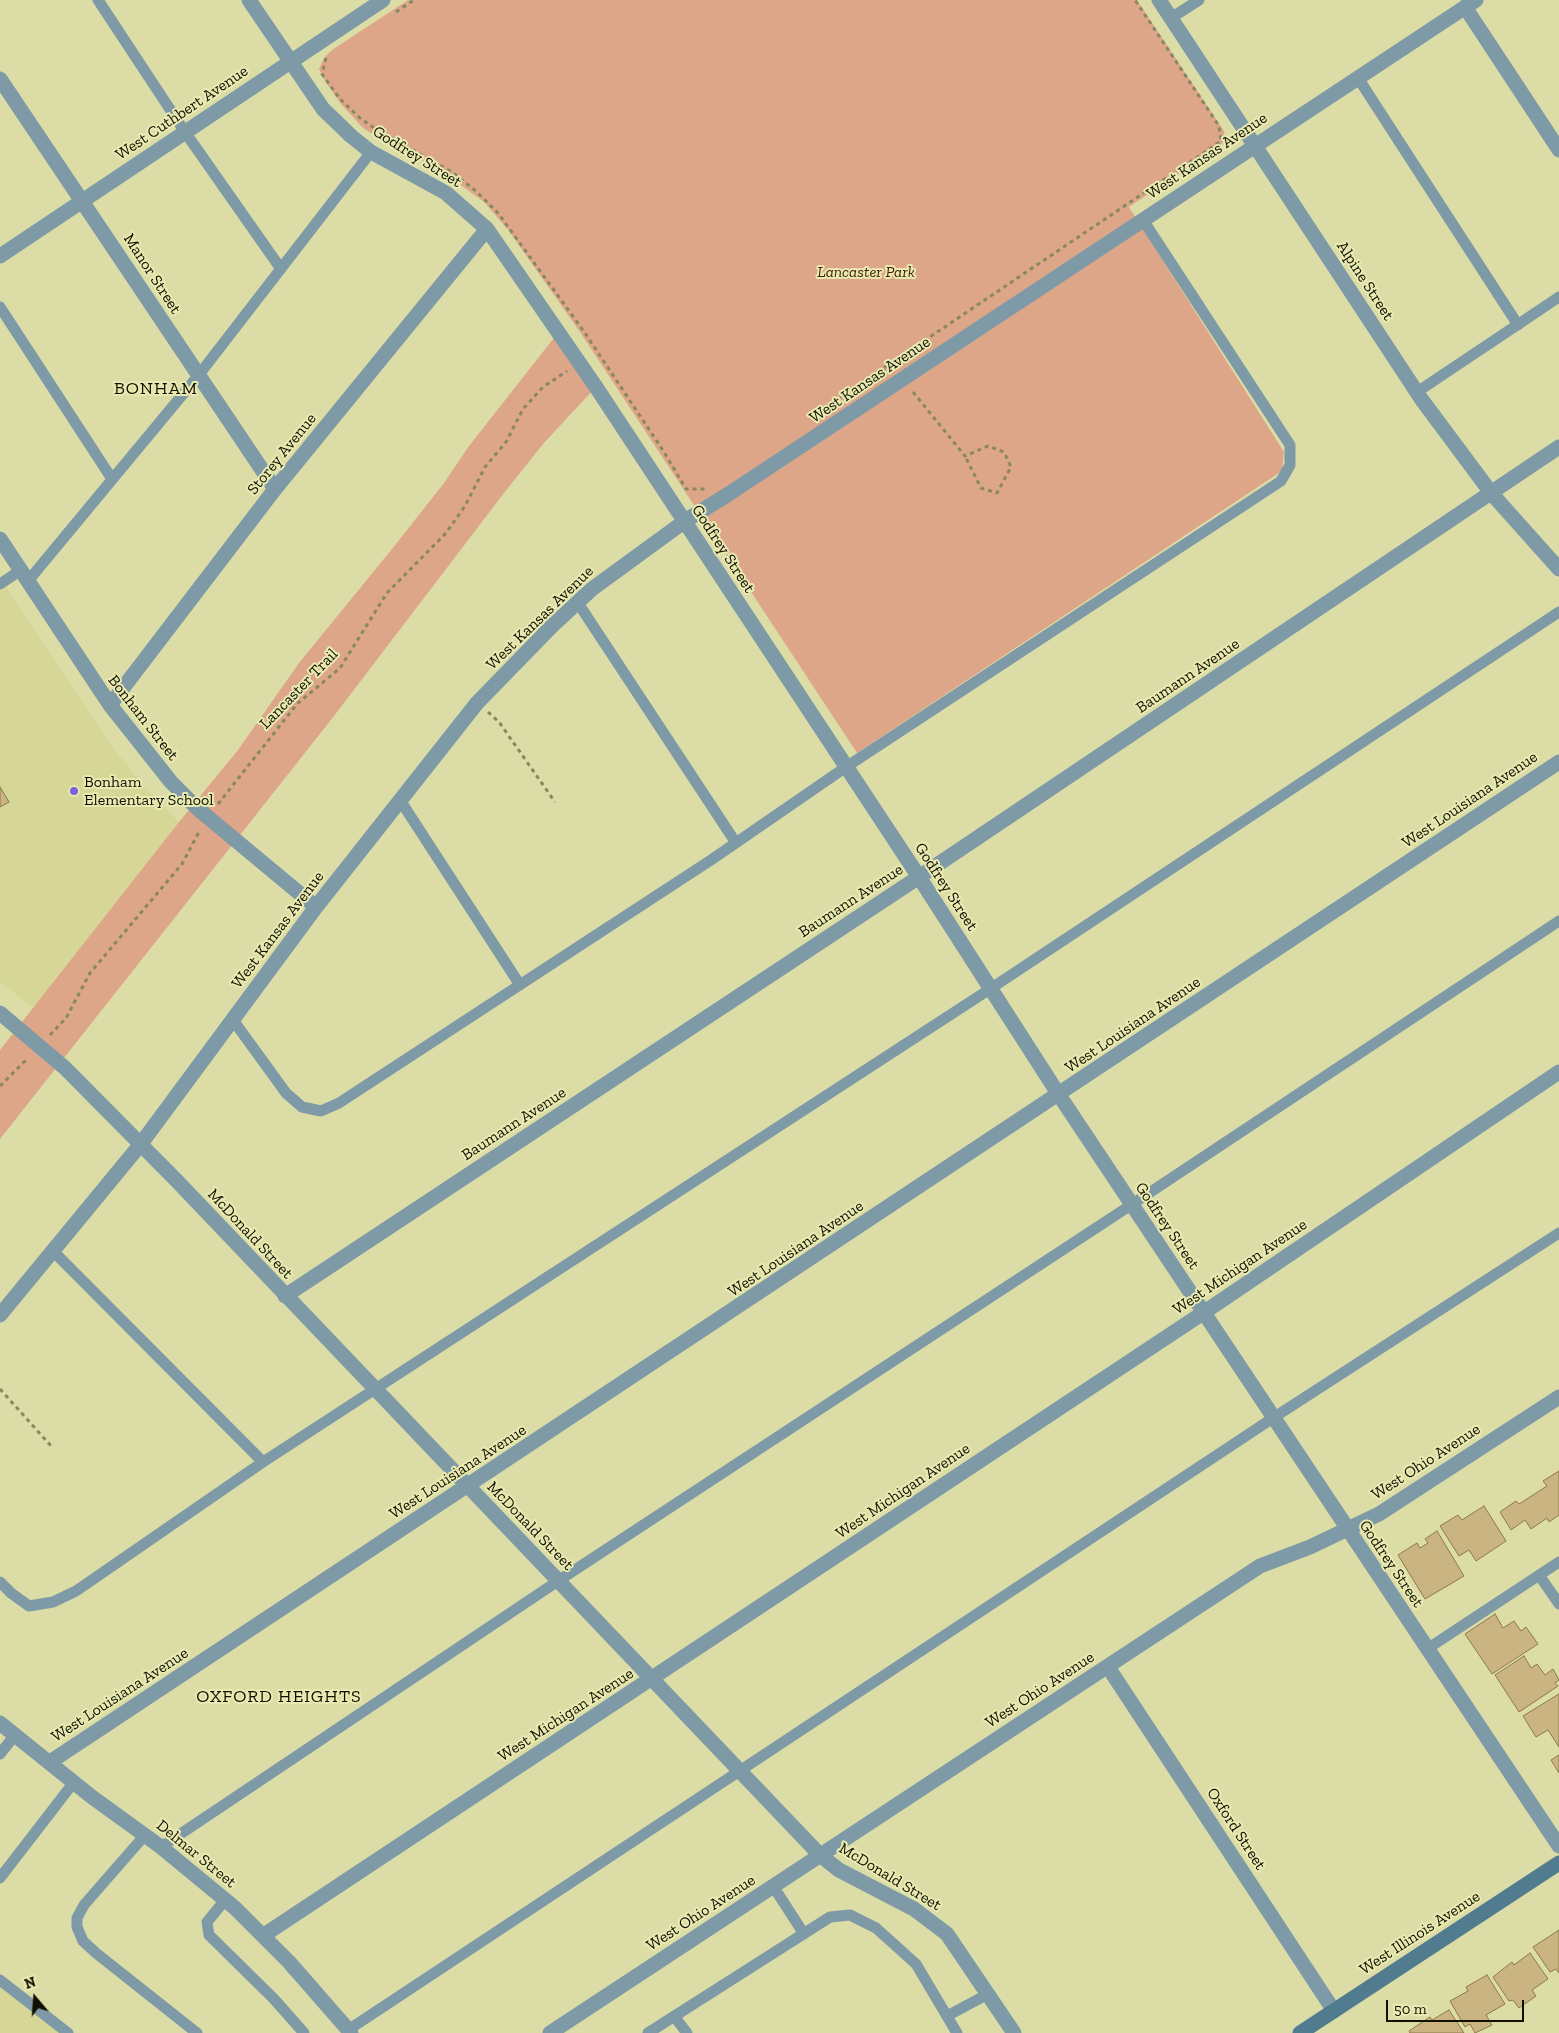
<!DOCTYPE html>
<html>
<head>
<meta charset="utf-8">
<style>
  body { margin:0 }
  #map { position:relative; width:1559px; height:2033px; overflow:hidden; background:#dcdda6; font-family:"Zilla Slab",serif }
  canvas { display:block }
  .north { position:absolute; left:10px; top:1973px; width:50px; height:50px; -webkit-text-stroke:4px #e9eab2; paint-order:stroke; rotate:342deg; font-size:14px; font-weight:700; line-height:20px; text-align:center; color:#111000 }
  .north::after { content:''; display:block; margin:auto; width:18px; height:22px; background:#111000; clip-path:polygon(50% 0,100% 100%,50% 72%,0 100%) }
  .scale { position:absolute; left:1386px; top:2000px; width:138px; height:22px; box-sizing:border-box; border:2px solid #111000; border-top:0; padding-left:6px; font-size:15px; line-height:18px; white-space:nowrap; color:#111000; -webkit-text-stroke:4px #e9eab2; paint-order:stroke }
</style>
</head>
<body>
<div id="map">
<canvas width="1559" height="2033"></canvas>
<div class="north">N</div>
<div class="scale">50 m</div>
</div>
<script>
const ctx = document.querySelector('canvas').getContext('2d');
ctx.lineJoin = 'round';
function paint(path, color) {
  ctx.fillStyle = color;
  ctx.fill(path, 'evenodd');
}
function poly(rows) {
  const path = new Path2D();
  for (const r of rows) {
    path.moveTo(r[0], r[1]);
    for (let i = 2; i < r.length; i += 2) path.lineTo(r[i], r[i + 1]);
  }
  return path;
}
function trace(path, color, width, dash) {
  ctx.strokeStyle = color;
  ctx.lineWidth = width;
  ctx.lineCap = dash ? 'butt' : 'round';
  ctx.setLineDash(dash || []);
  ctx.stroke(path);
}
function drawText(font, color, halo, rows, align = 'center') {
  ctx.font = font + ' "Zilla Slab",serif';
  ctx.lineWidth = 4;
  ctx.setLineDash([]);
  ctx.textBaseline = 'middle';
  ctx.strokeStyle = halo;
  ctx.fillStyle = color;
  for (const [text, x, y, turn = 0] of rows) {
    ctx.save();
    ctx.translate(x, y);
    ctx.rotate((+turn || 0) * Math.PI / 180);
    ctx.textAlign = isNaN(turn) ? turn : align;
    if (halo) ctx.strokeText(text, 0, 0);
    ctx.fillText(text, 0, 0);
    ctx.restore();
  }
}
const built = poly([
  [0,577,114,749,146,788,179,822,34,1008,0,982],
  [0,1977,72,2033,0,2033]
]);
const green = poly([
  [408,0,1137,0,1224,131,1225,140,1220,146,1129,207,1284,452,1282,471,857,753,580,332,509,231,484,202,436,167,392,146,363,128,341,104,325,81,319,69,324,58,332,50],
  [557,334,596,387,543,444,504,493,334,716,0,1139,0,1050,179,822,238,750,299,663,396,544,444,483,469,446]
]);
const building = poly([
  [0,787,9,802,0,807,0,787],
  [1559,1471,1559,1515,1549,1522,1547,1518,1531,1529,1525,1520,1511,1530,1500,1512,1516,1501,1519,1504,1547,1486,1543,1481,1559,1471],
  [1484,1506,1506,1541,1476,1561,1469,1550,1459,1556,1440,1526,1458,1515,1462,1520,1484,1506],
  [1437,1531,1464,1576,1425,1599,1398,1555,1417,1543,1420,1548,1428,1543,1425,1539,1437,1531],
  [1495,1614,1503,1628,1514,1621,1521,1631,1526,1627,1538,1644,1492,1674,1465,1634,1495,1614],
  [1524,1656,1531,1668,1537,1664,1545,1675,1553,1669,1559,1680,1555,1683,1558,1686,1519,1712,1495,1675,1524,1656],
  [1559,1694,1559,1747,1548,1730,1536,1737,1523,1716,1559,1694],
  [1559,1755,1559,1773,1551,1760,1559,1755],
  [1559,1930,1559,1973,1556,1969,1550,1972,1533,1947,1559,1930],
  [1530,1953,1548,1979,1532,1990,1536,1996,1519,2008,1513,2000,1509,2001,1493,1977,1512,1962,1514,1965,1530,1953],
  [1487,1975,1505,2004,1486,2015,1492,2025,1475,2033,1470,2024,1465,2027,1450,2001,1468,1991,1466,1987,1487,1975],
  [1449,2010,1464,2033,1410,2033,1409,2031,1430,2017,1432,2020,1449,2010]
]);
const path = poly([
  [396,12,414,0],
  [326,58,322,74,340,99,360,118,377,130,452,172,476,191,498,213,585,333,664,452,686,489,705,489],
  [913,392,965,456,988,446,1004,452,1011,467,997,493,981,488,965,456],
  [811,417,1221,141,1219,126,1135,0],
  [488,712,499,722,555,802],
  [218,804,297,704,340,668,387,593,446,533,465,506,485,467,506,442,523,409,543,387,567,371],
  [50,1035,66,1018,90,973,182,864,200,830],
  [0,1086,28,1058],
  [0,1389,52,1447]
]);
const service = poly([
  [98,0,185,132,281,269],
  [1171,18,1199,0],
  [1358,78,1518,325],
  [0,307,112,479],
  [1417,392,1559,297],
  [28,581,198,376,371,152],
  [0,584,21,570],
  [578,603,736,843],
  [400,800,520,985],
  [233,1020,286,1093,302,1107,321,1111,339,1103,711,860,846,767,1281,481,1290,465,1290,445,1143,220],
  [52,1250,263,1462],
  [1539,1575,1559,1604],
  [0,1582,11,1593,29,1606,53,1602,76,1591,263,1462,990,989,1559,612],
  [1427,1649,1559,1562],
  [0,1754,15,1735],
  [145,1835,84,1905,77,1918,77,1927,83,1941,96,1953,197,2033],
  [161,1847,558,1581,1131,1205,1559,921],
  [0,1878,74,1782],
  [773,1886,804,1934],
  [225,1900,207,1922,209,1935,274,1999,304,2033],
  [0,1980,68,2033],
  [674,2016,687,2033],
  [947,2016,988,1994],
  [348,2030,1273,1418,1559,1233],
  [648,2033,830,1917,850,1915,876,1928,916,1964,957,2033]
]);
const minor = poly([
  [249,0,323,109,351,136,371,152,446,193,487,229,596,387,919,877,1059,1095,1559,1846],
  [1465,7,1559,150],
  [0,79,275,489],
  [0,539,110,705,171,782,198,809,316,907],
  [110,705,275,489,487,229],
  [285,1296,919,877,1559,447],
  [0,1315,140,1145,316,907,477,703,552,626,592,589,685,521,727,495,1476,0],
  [1108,1667,1334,2011],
  [0,1723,92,1797,161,1847,235,1908,289,1962,351,2033],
  [550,2033,1260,1566,1310,1547,1379,1514,1559,1397]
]);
const tertiary = poly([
  [1159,0,1422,400,1492,494,1559,569],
  [0,256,383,0],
  [0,1013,65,1068,177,1181,820,1855,839,1870,914,1909,947,1934,1014,2033],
  [50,1762,1559,762],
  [264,1935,1203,1313,1559,1072]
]);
const secondary = poly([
  [1300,2033,1559,1863]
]);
const markers = [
  [74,791,5,"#7a62dd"]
];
const streetNames = [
  ["West Cuthbert Avenue",182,113,-34],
  ["West Kansas Avenue",1207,156,-34],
  ["Godfrey Street",417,157,32],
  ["Manor Street",152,274,57],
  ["Alpine Street",1365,281,57],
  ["West Kansas Avenue",870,380,-34],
  ["Storey Avenue",282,454,-51],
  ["Godfrey Street",723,549,57],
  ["West Kansas Avenue",540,618,-44],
  ["Baumann Avenue",1188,676,-34],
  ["Lancaster Trail",299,689,-46],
  ["Bonham Street",143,718,52],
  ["West Louisiana Avenue",1470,800,-34],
  ["Godfrey Street",946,887,57],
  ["Baumann Avenue",851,901,-33],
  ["West Kansas Avenue",278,930,-53],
  ["West Louisiana Avenue",1133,1025,-34],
  ["Baumann Avenue",514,1124,-33],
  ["Godfrey Street",1167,1226,56],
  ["McDonald Street",250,1234,47],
  ["West Louisiana Avenue",796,1249,-34],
  ["West Michigan Avenue",1240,1267,-34],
  ["West Ohio Avenue",1426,1462,-33],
  ["West Louisiana Avenue",458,1472,-33],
  ["West Michigan Avenue",903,1491,-34],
  ["McDonald Street",530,1526,46],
  ["Godfrey Street",1391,1564,56],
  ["West Ohio Avenue",1040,1690,-33],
  ["West Louisiana Avenue",120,1695,-33],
  ["West Michigan Avenue",566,1715,-33],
  ["Oxford Street",1236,1829,57],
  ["Delmar Street",196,1854,39],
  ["McDonald Street",890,1877,31],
  ["West Ohio Avenue",701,1913,-33],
  ["West Illinois Avenue",1420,1933,-33]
];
const parkNames = [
  ["Lancaster Park",866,272]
];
const poiNames = [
  ["Bonham",84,782],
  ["Elementary School",84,800]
];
const neighbourhoodNames = [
  ["BONHAM",156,389],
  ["OXFORD HEIGHTS",279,1697]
];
paint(built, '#d6d797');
paint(green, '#dea689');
paint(building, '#cab582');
trace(building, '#8d7947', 1);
trace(path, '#878861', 3, [4, 4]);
trace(service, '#7e9aa7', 11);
trace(minor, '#7e9aa7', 15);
trace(tertiary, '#7e9aa7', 15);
trace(secondary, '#517b8e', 15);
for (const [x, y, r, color] of markers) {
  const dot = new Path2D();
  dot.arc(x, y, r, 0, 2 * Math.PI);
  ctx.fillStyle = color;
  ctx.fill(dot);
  trace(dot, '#e9eab2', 2);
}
drawText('16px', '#111000', '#e9eab2', streetNames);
drawText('italic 16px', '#452009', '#e9eab2', parkNames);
drawText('16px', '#111000', '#e9eab2', poiNames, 'left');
ctx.letterSpacing = '1px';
drawText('18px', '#111000', '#e9eab2', neighbourhoodNames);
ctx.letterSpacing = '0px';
</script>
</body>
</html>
